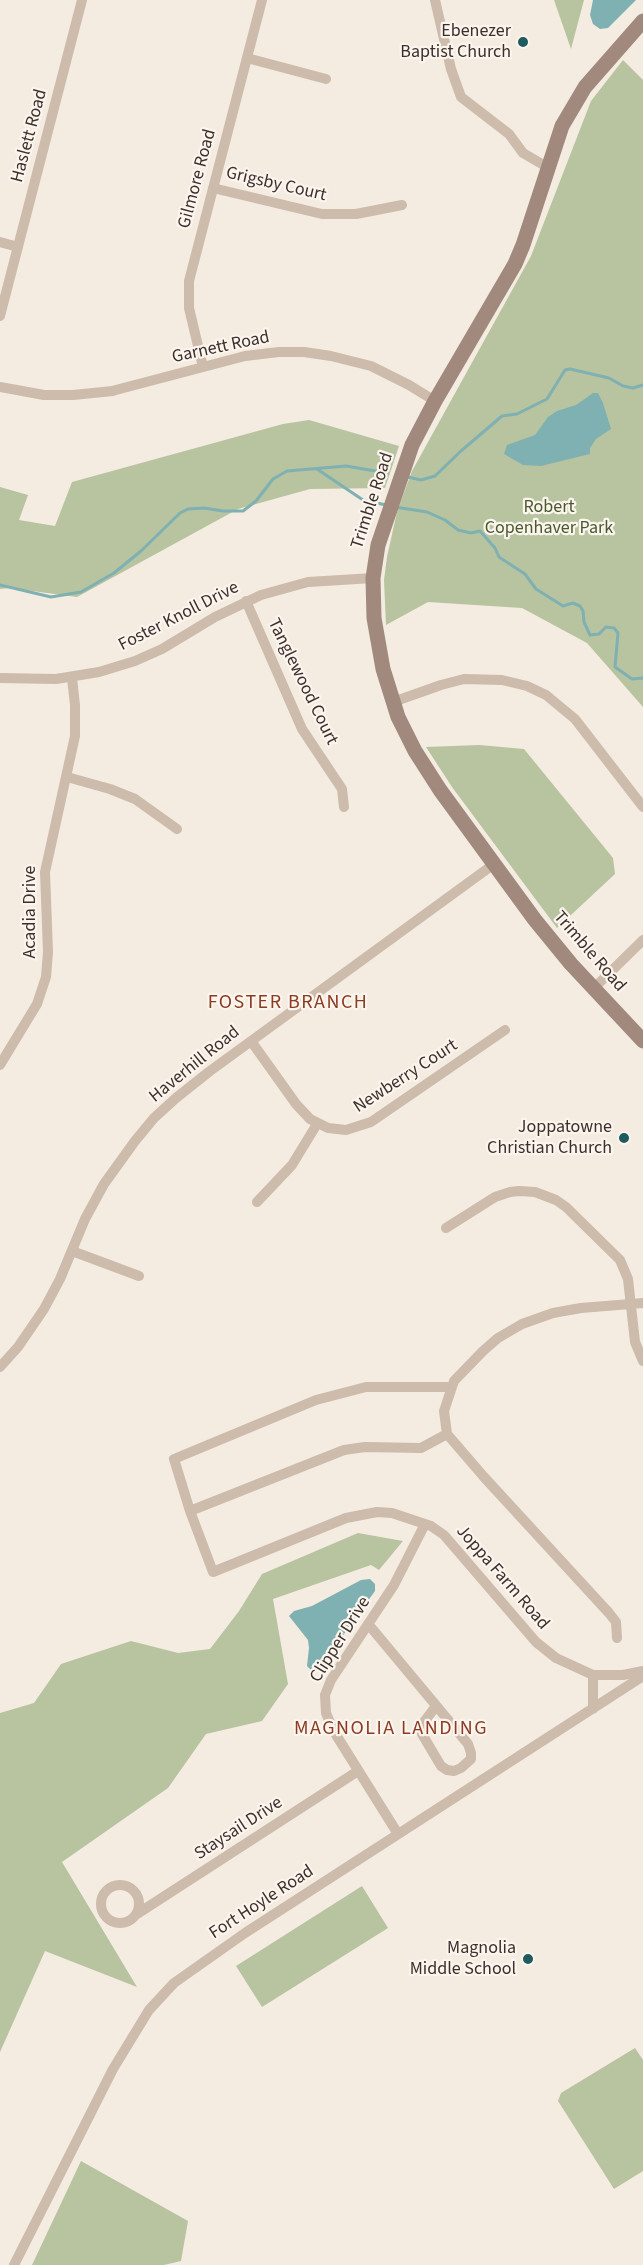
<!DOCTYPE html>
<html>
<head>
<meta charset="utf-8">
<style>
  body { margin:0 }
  canvas { display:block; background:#f4ebe1 }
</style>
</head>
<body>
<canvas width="643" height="2265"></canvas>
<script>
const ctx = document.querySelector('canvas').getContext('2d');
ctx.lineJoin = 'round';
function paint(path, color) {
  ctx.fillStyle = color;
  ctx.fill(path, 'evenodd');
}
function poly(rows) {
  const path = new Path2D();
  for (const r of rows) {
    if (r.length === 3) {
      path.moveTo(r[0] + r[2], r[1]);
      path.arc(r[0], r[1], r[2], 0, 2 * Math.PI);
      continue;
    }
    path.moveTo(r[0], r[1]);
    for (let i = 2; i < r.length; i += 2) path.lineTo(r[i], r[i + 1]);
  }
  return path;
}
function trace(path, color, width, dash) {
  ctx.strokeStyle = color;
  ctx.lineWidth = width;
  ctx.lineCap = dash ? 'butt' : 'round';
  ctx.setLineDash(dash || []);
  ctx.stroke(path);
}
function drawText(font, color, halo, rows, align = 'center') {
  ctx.font = font + ' "Source Sans 3",sans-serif';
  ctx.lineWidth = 4.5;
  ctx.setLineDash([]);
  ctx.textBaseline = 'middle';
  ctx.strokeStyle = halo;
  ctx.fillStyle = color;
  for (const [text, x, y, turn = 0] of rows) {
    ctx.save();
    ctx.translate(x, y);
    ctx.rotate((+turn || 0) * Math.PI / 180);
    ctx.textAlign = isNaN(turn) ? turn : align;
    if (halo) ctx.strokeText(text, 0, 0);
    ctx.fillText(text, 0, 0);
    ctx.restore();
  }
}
const green = poly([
  [554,0,584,0,571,49],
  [623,60,643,80,643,707,587,643,522,608,428,602,386,625,384,580,387,557,397,512,412,471,531,256,591,101],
  [309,420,399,446,385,488,310,489,238,509,77,597,10,588,0,589,0,487,28,495,19,520,55,526,72,482,283,424],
  [479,745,524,749,613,858,615,874,557,928,452,787,426,747],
  [358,1533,403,1541,379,1570,371,1565,273,1599,288,1684,262,1721,206,1734,168,1788,62,1862,137,1987,45,1951,0,2052,0,1713,34,1703,61,1664,131,1641,178,1653,210,1649,239,1611,262,1574],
  [362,1886,388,1928,262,2007,236,1966],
  [635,2048,643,2060,643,2171,614,2189,558,2101,561,2093],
  [81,2161,188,2221,181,2261,164,2265,32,2265]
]);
const water = poly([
  [593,0,636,0,608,28,600,29,593,24,590,15],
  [593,393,598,393,603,403,611,429,596,439,590,448,590,454,541,466,523,465,504,454,507,445,535,435,548,417,557,411,576,405],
  [370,1579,375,1584,375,1591,318,1670,312,1671,307,1666,309,1648,308,1640,289,1616,294,1611,312,1606,361,1580]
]);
const stream = poly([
  [317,469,363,500,386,505],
  [408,477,421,480,435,476,461,451,502,416,517,414,547,399,565,370,570,369,609,378,623,386,633,388,643,385],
  [395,507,427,512,445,520,458,530,471,533,480,531,495,548,499,557,525,574,536,589,563,606,573,603,580,606,583,611,584,622,590,635,599,634,606,627,614,628,618,633,615,667,632,679,643,678],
  [0,585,51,597,81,592,114,573,141,551,180,513,188,509,204,508,223,511,243,511,256,501,273,479,287,471,346,466,387,473]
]);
const street = poly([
  [435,0,451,69,461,97,509,134,523,153,547,167],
  [247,58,326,79],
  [213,188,322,214,356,214,402,205],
  [0,242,18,247],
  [0,316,82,0],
  [203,367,189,308,189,281,262,0],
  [0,387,44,395,73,395,113,391],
  [112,391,245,356,279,352,304,352,331,356,371,366,409,385,435,401],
  [246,601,302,729,342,789,344,807],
  [0,678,56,679,99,672,135,661,162,649,215,617,261,595,308,582,373,578],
  [393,702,441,685,464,679,502,680,527,686,546,695,575,719,643,807],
  [67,777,110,789,135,799,177,829],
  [593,989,643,940],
  [251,1041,296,1104,310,1119,328,1128,346,1130,371,1122,505,1030],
  [0,1065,37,1004,46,977,48,952,45,872,75,736,75,705,72,678],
  [257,1202,292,1165,317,1124],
  [446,1228,495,1197,510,1192,519,1191,535,1192,556,1200,566,1207,620,1260,628,1279,635,1342,643,1361],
  [72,1251,139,1276],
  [0,1367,18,1347,44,1309,60,1279,85,1219,104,1184,135,1141,154,1118,176,1098,210,1071,494,864],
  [451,1387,366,1387,316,1400,174,1459,190,1511,213,1572,346,1518,377,1512,392,1513,431,1526,444,1535,536,1642,556,1658,593,1675,623,1675,643,1671],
  [447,1434,444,1411,454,1381,483,1351,498,1338,522,1324,553,1313,581,1308,643,1303],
  [190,1511,344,1450,365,1447,421,1448,447,1434,484,1477,609,1613,616,1622,617,1638],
  [369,1625,434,1703,468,1744,471,1753,471,1759,461,1768,454,1771,447,1770,441,1766,422,1734,421,1726,436,1706],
  [593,1709,593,1675],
  [398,1834,333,1730,326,1713,325,1695,331,1680,394,1585,425,1524],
  [120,1904,19],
  [137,1914,358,1771],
  [14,2265,113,2069,149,2010,174,1983,245,1933,643,1676]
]);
const secondary = poly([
  [643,21,585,87,562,126,523,245,515,264,435,401,412,445,378,545,373,578,374,618,383,669,398,717,415,751,440,790,535,920,571,964,643,1041]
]);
const markers = [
  [523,42,6,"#1f5a5e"],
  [624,1138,6,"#1f5a5e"],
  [528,1959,6,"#1f5a5e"]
];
const poiNames = [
  ["Ebenezer",511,32],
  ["Baptist Church",511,53],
  ["Joppatowne",612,1128],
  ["Christian Church",612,1149],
  ["Magnolia",516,1949],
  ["Middle School",516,1970]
];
const streetNames = [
  ["Haslett Road",30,136,-75],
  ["Gilmore Road",198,179,-75],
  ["Grigsby Court",276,185,13],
  ["Garnett Road",221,348,-12],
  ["Trimble Road",373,501,-72],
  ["Foster Knoll Drive",179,617,-27],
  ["Tanglewood Court",302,682,64],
  ["Acadia Drive",31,912,-90],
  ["Trimble Road",589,952,49],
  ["Haverhill Road",195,1065,-39],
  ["Newberry Court",406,1077,-33],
  ["Joppa Farm Road",502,1578,49],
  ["Clipper Drive",341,1640,-58],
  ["Staysail Drive",239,1829,-33],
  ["Fort Hoyle Road",262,1903,-33]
];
const parkNames = [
  ["Robert",549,508],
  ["Copenhaver Park",549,529]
];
const neighbourhoodNames = [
  ["FOSTER BRANCH",288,1004],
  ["MAGNOLIA LANDING",391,1730]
];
paint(green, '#b8c4a0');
paint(water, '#7fb0b2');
trace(stream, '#7fb0b2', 3);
trace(street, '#cdbbac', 10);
trace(secondary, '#a18a7d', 15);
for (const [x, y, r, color] of markers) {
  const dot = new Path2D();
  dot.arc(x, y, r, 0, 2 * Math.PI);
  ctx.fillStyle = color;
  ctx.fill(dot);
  trace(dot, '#fbf5ee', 2);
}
drawText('18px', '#3b302b', '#fbf5ee', poiNames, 'right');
drawText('18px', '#3b302b', '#fbf5ee', streetNames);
drawText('18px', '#4a5a2e', '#fbf5ee', parkNames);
ctx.letterSpacing = '1.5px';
drawText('20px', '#8c3b22', '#fbf5ee', neighbourhoodNames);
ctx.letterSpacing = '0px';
</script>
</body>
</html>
